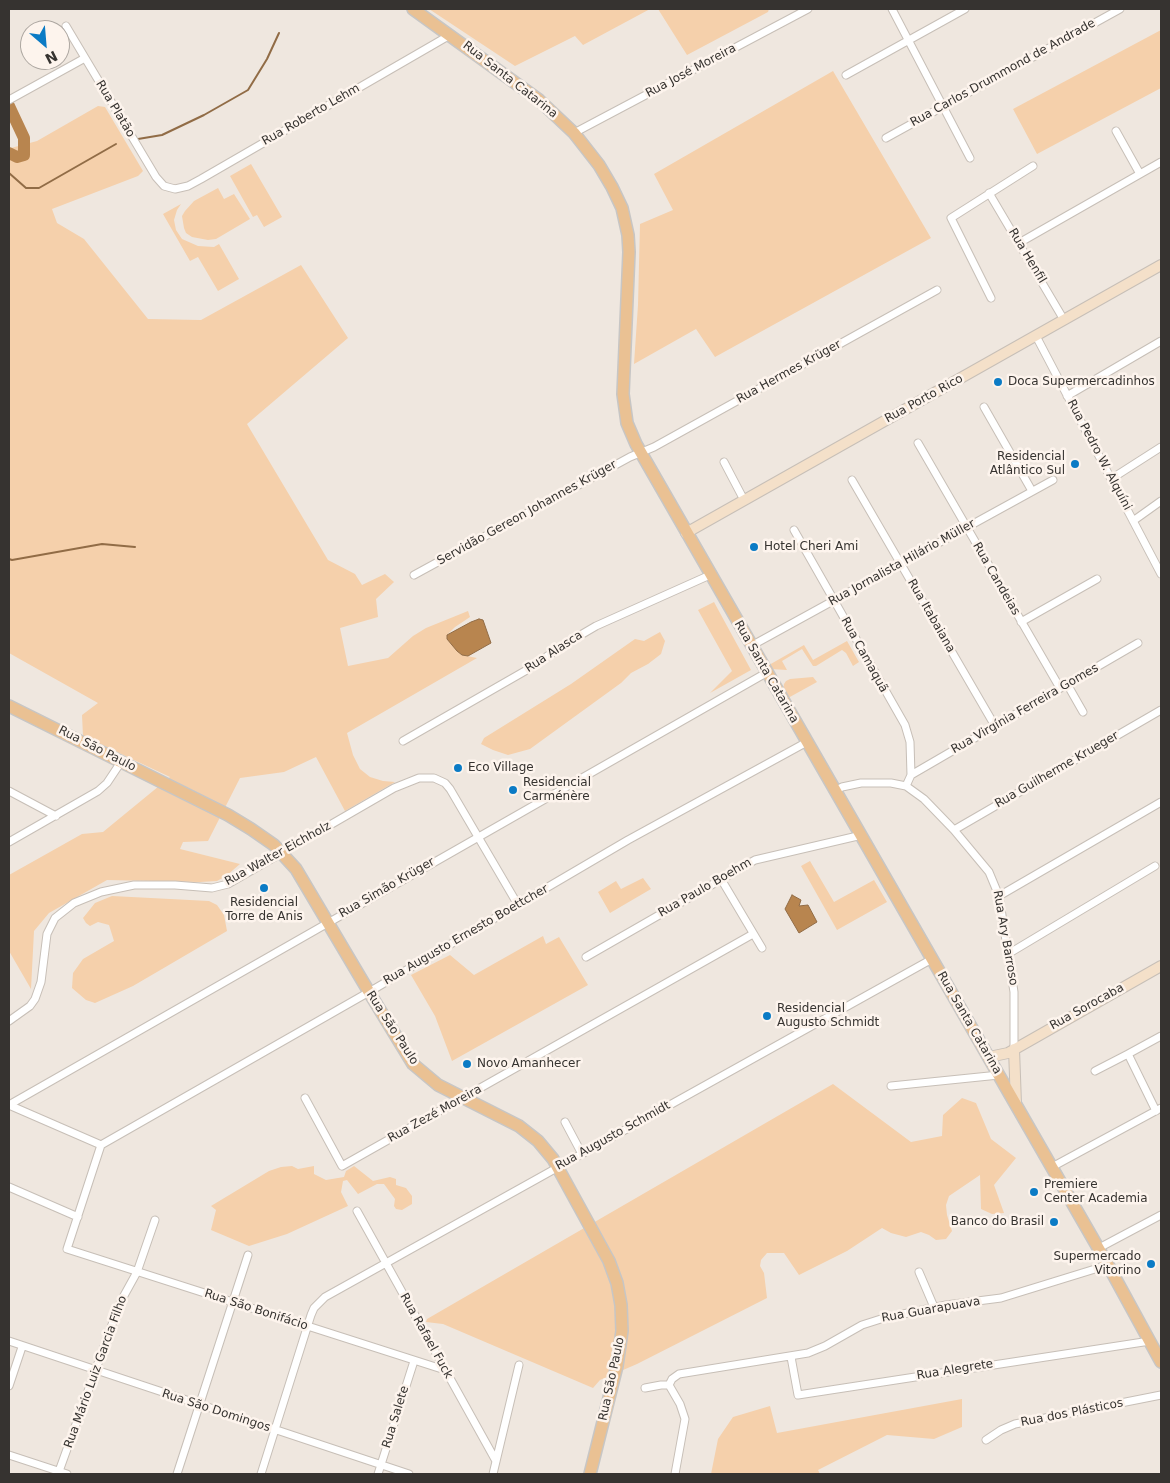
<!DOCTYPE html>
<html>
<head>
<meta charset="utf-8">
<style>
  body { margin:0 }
  #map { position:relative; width:1170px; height:1483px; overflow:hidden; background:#efe7df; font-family:"DejaVu Sans",sans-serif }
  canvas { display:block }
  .frame { position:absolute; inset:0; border:10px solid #363330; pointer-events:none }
  .north { position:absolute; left:20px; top:20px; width:50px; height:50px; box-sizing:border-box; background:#fdf4ed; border:1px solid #ada7a1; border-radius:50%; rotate:153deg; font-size:14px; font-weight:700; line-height:20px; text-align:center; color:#363330 }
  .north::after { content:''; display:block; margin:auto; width:18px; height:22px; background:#0b7bc5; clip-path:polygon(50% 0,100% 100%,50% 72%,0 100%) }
</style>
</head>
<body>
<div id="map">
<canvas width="1170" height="1483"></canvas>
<div class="frame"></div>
<div class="north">N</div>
</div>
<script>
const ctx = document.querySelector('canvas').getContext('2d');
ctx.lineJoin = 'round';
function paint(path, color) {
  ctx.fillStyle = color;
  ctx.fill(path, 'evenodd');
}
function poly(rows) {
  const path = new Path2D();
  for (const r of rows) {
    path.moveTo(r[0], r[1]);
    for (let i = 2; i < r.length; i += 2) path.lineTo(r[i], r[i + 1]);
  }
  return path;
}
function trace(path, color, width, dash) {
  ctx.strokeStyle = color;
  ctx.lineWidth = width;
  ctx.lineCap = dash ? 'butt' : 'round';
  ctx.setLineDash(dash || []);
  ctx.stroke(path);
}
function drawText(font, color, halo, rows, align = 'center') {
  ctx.font = font + ' "DejaVu Sans",sans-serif';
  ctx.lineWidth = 5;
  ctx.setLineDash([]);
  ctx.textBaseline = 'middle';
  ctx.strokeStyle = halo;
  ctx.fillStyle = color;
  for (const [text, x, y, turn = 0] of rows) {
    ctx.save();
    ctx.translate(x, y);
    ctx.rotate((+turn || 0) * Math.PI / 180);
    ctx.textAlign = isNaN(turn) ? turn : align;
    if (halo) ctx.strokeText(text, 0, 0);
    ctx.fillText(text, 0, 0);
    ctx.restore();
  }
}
const green = poly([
  [429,9,650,9,583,45,575,36,515,66],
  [658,9,769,9,768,12,687,55],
  [1161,30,1161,88,1037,154,1013,109],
  [833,71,931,238,715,357,696,329,634,364,638,305,640,224,673,210,654,174],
  [98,106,105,107,143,171,138,176,52,209,57,223,84,239,148,319,201,320,301,265,348,338,247,424,328,560,355,574,362,585,385,574,394,582,376,599,378,617,340,628,348,666,388,658,413,636,426,628,468,611,470,617,455,627,447,635,447,639,462,655,477,658,347,733,353,755,360,769,370,777,383,781,395,782,345,811,316,757,284,772,240,778,208,841,183,842,180,849,240,864,226,876,217,881,200,882,107,880,49,913,34,931,31,989,9,951,9,875,82,834,103,832,170,777,83,736,82,715,98,703,9,653,9,151,11,148,37,141],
  [251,164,282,217,264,227,257,215,253,217,230,176],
  [218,188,224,199,234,194,250,219,216,239,208,240,192,237,186,233,184,228,182,216,185,211,194,201],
  [181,204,177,210,174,220,176,230,182,239,198,246,214,247,219,244,239,279,218,291,198,257,190,261,163,214],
  [714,602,751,670,710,693,732,671,698,610],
  [660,632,665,641,661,654,648,664,631,673,621,683,530,749,508,755,493,750,481,744,484,738,571,684,635,639,644,641],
  [847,641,859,662,853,666,846,653,842,650,816,666,813,666,802,649,782,661,787,670,771,669,769,665,804,645,813,660],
  [813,677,817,682,788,698,783,689,784,684,786,681,790,679],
  [810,861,834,902,874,880,887,902,837,930,801,866],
  [643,878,651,889,610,913,598,892,616,881,621,889],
  [112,896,209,901,217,905,224,915,227,931,133,986,95,1003,86,1000,72,988,73,973,83,959,114,941,109,925,98,922,90,926,86,923,83,918,95,903],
  [543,936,546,944,559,937,588,985,452,1061,435,1016,411,975,450,955,474,975],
  [833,1084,911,1142,942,1136,943,1115,962,1098,976,1103,991,1139,1016,1158,994,1185,1004,1213,992,1214,981,1209,980,1175,949,1196,946,1205,947,1215,952,1231,946,1239,936,1240,929,1235,921,1232,906,1237,891,1233,882,1228,847,1251,799,1275,784,1253,767,1253,761,1260,760,1266,764,1273,767,1298,637,1364,600,1380,593,1388,443,1324,426,1322,427,1319],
  [292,1166,298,1169,314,1166,314,1174,326,1180,344,1177,346,1171,354,1166,373,1181,390,1177,396,1179,396,1185,406,1188,412,1196,412,1204,402,1210,396,1209,394,1206,395,1199,384,1184,377,1184,358,1194,347,1180,343,1181,341,1192,348,1206,287,1234,249,1246,211,1230,216,1210,211,1206,269,1171,281,1167],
  [962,1399,962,1427,934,1439,887,1435,818,1470,820,1474,711,1474,718,1439,733,1417,770,1406,777,1433]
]);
const water = poly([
  [479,619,483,620,491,643,468,656,462,655,457,651,447,639,447,635,471,622,479,619],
  [792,895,801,900,799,906,808,905,817,922,799,933,785,909,792,895]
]);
const stream = poly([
  [138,139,162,135,204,115,248,90,267,59,279,33],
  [9,173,26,188,39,188,116,144],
  [9,559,12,560,102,544,135,547]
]);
const river = poly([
  [9,106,24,138,24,155,17,157,9,153]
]);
const minor = poly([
  [892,9,970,158],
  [66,26,156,177,164,186,175,189,188,186,201,179,450,35],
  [846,75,965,9],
  [9,100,85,58],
  [1116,131,1140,174],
  [574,133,808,9],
  [886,138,1120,9],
  [989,193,1064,320],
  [1019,243,1161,162],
  [991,298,951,218,1033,166],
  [1036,336,1161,574],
  [1067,396,1161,341],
  [984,407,1032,491],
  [918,443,1060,688],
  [724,462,744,500],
  [1111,479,1161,447],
  [852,480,995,726],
  [1133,521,1161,501],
  [794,530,905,725,910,742,911,775,906,786],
  [414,575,630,457,654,447,937,290],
  [1021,622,1097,579],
  [751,646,1053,480],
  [1067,684,1083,712],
  [403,741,525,671,567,643,596,626,710,575],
  [911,775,1138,643],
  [9,791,56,816],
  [835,791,842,787,861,783,891,783,906,786,924,799,954,830,989,872,999,896,1014,992,1014,1049],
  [954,830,1161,710],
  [9,842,98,791,107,783,121,762],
  [721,879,762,948],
  [999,896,1161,802],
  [1008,954,1155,866],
  [586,957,755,860,862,835],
  [9,1021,30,1006,35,999,41,982,47,934,55,918,74,903,101,892,134,885,175,885,212,888,228,884,394,788,419,778,434,778,445,783,450,789,518,905],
  [1095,1071,1128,1054],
  [891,1086,999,1075],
  [305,1098,342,1166,753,934],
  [9,1105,766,673],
  [9,1105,101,1145],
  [1156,1111,1128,1054,1161,1036],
  [565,1122,582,1154],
  [101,1145,369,992,628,840,807,742],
  [101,1145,67,1249,445,1370],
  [1052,1167,1161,1108],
  [9,1187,78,1217],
  [357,1211,496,1461],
  [1099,1248,1161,1215],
  [919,1272,934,1307],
  [9,1341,409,1474],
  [791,1357,798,1395,1150,1341],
  [669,1385,672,1379,679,1374,808,1353,825,1346,862,1325,884,1318,946,1305,1001,1298,1108,1265],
  [669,1385,680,1404,685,1419,675,1474],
  [9,1386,22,1347],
  [645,1388,661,1385,669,1385],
  [986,1440,1001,1430,1015,1424,1161,1395],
  [9,1455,67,1474],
  [58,1474,114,1319,121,1301,137,1272,155,1220],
  [177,1474,248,1255],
  [261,1474,311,1315,314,1308,325,1297,932,959],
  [378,1474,414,1361],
  [493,1474,519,1365]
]);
const secondary = poly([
  [686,533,1161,265],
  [1014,1049,1016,1104],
  [989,1057,1008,1053,1161,966]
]);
const primary = poly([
  [413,9,539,100,574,133,599,165,612,187,622,208,628,235,629,252,623,394,627,423,636,444,1108,1265,1161,1362],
  [9,706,228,815,251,829,274,845,296,869,369,992,413,1064,438,1085,519,1126,538,1141,553,1159,609,1261,617,1283,621,1305,622,1331,617,1366,590,1474]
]);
const markers = [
  [998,382,5,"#0b7bc5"],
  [1075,464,5,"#0b7bc5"],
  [754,547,5,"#0b7bc5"],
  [458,768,5,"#0b7bc5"],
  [513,790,5,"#0b7bc5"],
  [264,888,5,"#0b7bc5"],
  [767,1016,5,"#0b7bc5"],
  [467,1064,5,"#0b7bc5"],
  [1034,1192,5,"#0b7bc5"],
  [1054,1222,5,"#0b7bc5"],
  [1151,1264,5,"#0b7bc5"]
];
const streetNames = [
  ["Rua José Moreira",691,71,-28],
  ["Rua Carlos Drummond de Andrade",1003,73,-29],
  ["Rua Santa Catarina",510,80,38],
  ["Rua Platão",115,109,59],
  ["Rua Roberto Lehm",311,115,-30],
  ["Rua Henfil",1027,256,59],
  ["Rua Hermes Krüger",789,372,-29],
  ["Rua Porto Rico",924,399,-29],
  ["Rua Pedro W. Alquíni",1099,455,62],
  ["Servidão Gereon Johannes Krüger",527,513,-29],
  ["Rua Jornalista Hilário Müller",902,563,-29],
  ["Rua Candeias",996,579,60],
  ["Rua Itabaiana",931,616,60],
  ["Rua Alasca",554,652,-33],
  ["Rua Camaquã",864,655,61],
  ["Rua Santa Catarina",766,672,60],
  ["Rua Virgínia Ferreira Gomes",1025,709,-30],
  ["Rua São Paulo",97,749,27],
  ["Rua Guilherme Krueger",1057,770,-30],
  ["Rua Walter Eichholz",278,854,-29],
  ["Rua Simão Krüger",387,888,-30],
  ["Rua Paulo Boehm",705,888,-30],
  ["Rua Augusto Ernesto Boettcher",466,935,-30],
  ["Rua Ary Barroso",1005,938,80],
  ["Rua Sorocaba",1087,1007,-29],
  ["Rua Santa Catarina",969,1023,60],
  ["Rua São Paulo",392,1028,57],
  ["Rua Zezé Moreira",435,1114,-29],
  ["Rua Augusto Schmidt",613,1136,-29],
  ["Rua São Bonifácio",256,1310,18],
  ["Rua Guarapuava",931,1310,-10],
  ["Rua Rafael Fuck",426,1336,61],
  ["Rua Alegrete",955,1370,-9],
  ["Rua Mário Luiz Garcia Filho",96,1372,-70],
  ["Rua São Paulo",612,1379,-78],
  ["Rua São Domingos",216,1411,18],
  ["Rua dos Plásticos",1072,1413,-11],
  ["Rua Salete",396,1417,-73]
];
const poiNames = [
  ["Doca Supermercadinhos",1008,382],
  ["Residencial",1065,457,"right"],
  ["Atlântico Sul",1065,471,"right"],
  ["Hotel Cheri Ami",764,547],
  ["Eco Village",468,768],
  ["Residencial",523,783],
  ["Carménère",523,797],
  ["Residencial",264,903,"center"],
  ["Torre de Anis",264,917,"center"],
  ["Residencial",777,1009],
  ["Augusto Schmidt",777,1023],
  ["Novo Amanhecer",477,1064],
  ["Premiere",1044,1185],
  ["Center Academia",1044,1199],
  ["Banco do Brasil",1044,1222,"right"],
  ["Supermercado",1141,1257,"right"],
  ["Vitorino",1141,1271,"right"]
];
paint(green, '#f5d0ab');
paint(water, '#b8854f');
trace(water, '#916c46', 1);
trace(stream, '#916c46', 2);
trace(river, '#b8854f', 12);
trace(minor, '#c7bfb7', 9);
trace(secondary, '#c7bfb7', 12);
trace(primary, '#c7c6c5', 14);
trace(minor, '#fff', 7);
trace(secondary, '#f4e0c9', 10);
trace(primary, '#eac193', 11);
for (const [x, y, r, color] of markers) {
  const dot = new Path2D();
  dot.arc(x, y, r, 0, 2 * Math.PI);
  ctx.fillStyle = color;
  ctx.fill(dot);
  trace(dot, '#fdf4ed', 2);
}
drawText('12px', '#363330', '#fdf4ed', streetNames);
drawText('12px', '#363330', '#fdf4ed', poiNames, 'left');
</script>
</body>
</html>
